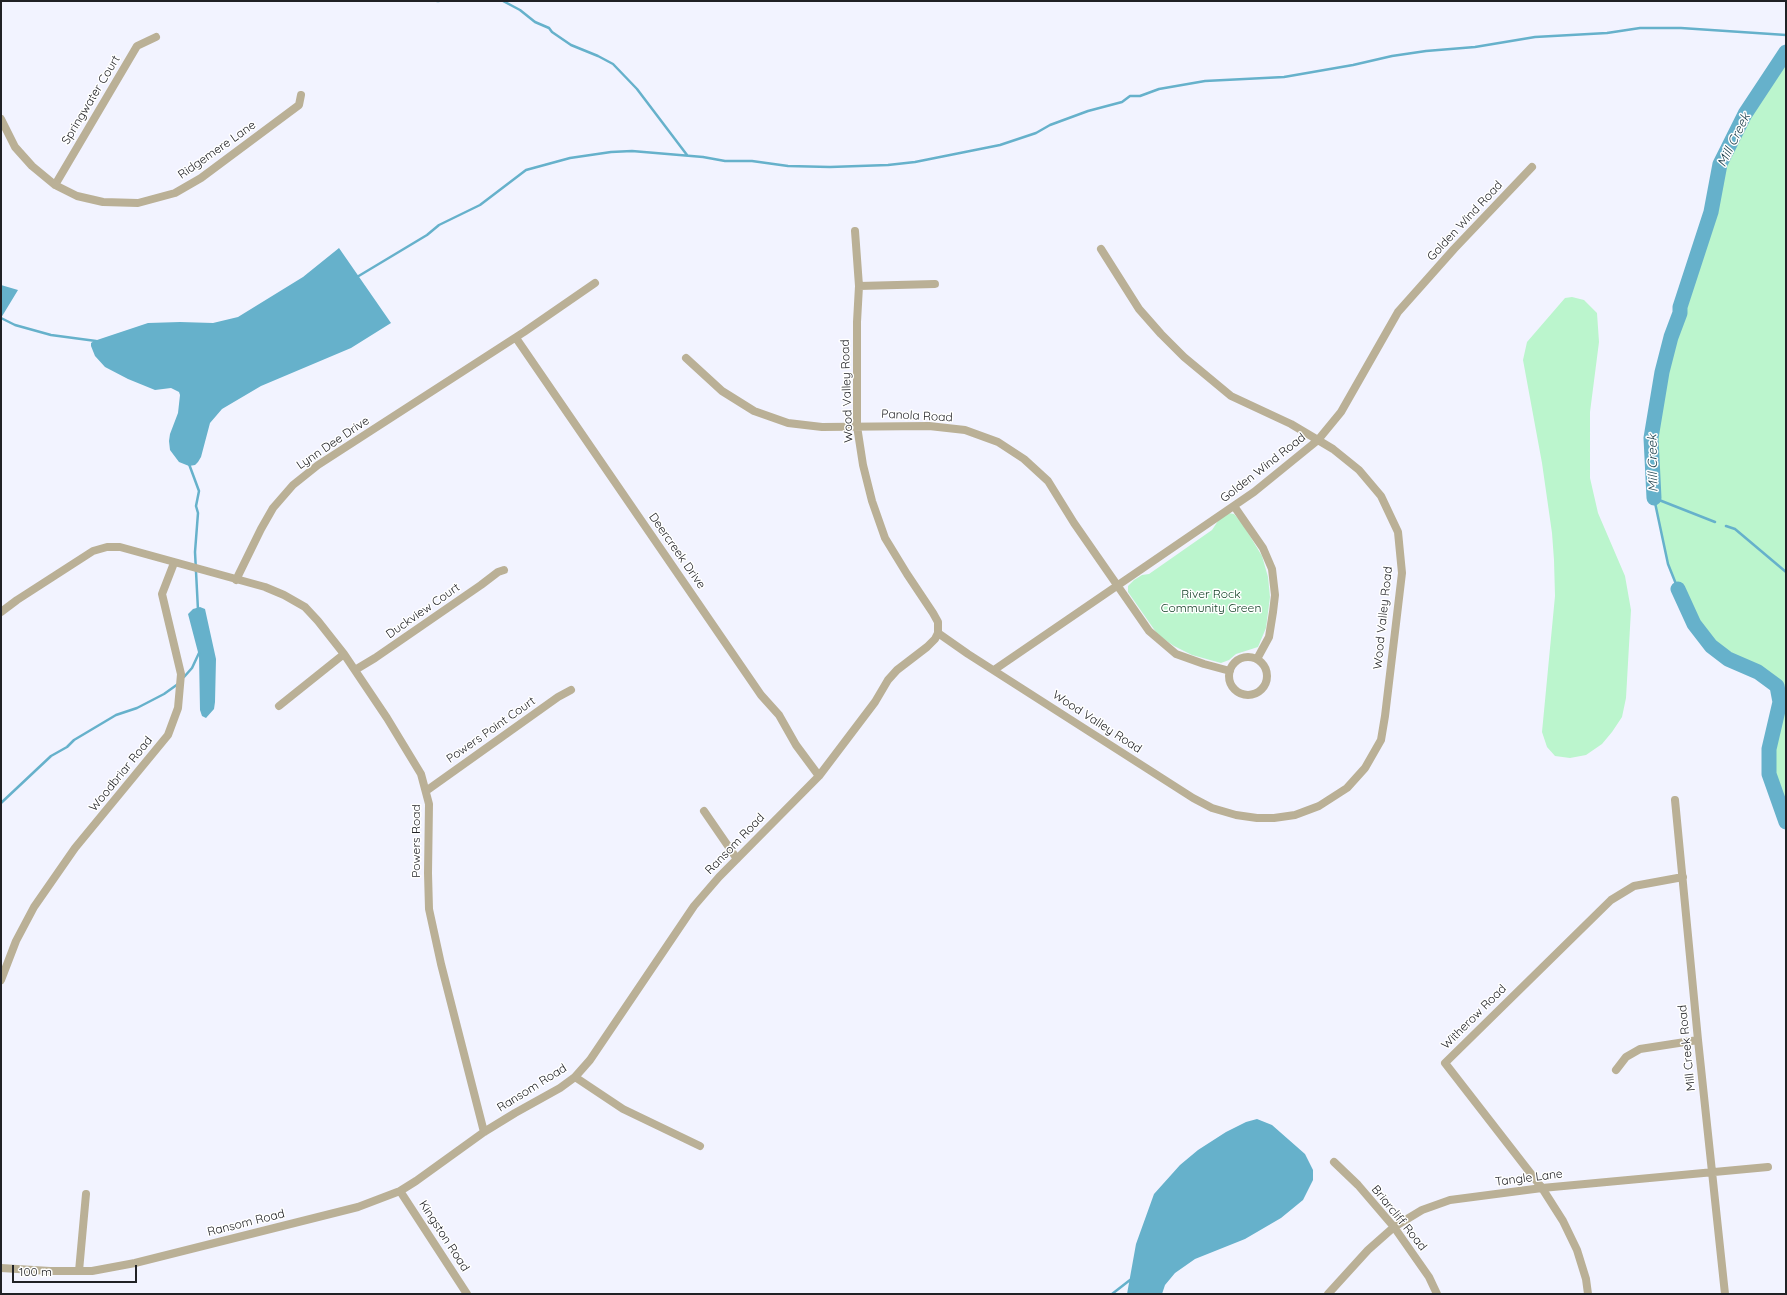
<!DOCTYPE html>
<html>
<head>
<meta charset="utf-8">
<style>
  body { margin:0 }
  #map { position:relative; width:1787px; height:1295px; overflow:hidden; background:#f2f3ff; font-family:Quicksand,sans-serif }
  canvas { display:block }
  .frame { position:absolute; inset:0; border:2px solid #202125; pointer-events:none }
  .scale { position:absolute; left:12px; top:1265px; width:125px; height:18px; box-sizing:border-box; border:2px solid #202125; border-top:0; padding-left:5px; font-size:12px; line-height:14px; white-space:nowrap; color:#202125; -webkit-text-stroke:3px #fff; paint-order:stroke }
</style>
</head>
<body>
<div id="map">
<canvas width="1787" height="1295"></canvas>
<div class="frame"></div>
<div class="scale">100 m</div>
</div>
<script>
const ctx = document.querySelector('canvas').getContext('2d');
ctx.lineJoin = 'round';
function paint(path, color) {
  ctx.fillStyle = color;
  ctx.fill(path, 'evenodd');
}
function poly(rows) {
  const path = new Path2D();
  for (const r of rows) {
    if (r.length === 3) {
      path.moveTo(r[0] + r[2], r[1]);
      path.arc(r[0], r[1], r[2], 0, 2 * Math.PI);
      continue;
    }
    path.moveTo(r[0], r[1]);
    for (let i = 2; i < r.length; i += 2) path.lineTo(r[i], r[i + 1]);
  }
  return path;
}
function trace(path, color, width, dash) {
  ctx.strokeStyle = color;
  ctx.lineWidth = width;
  ctx.lineCap = dash ? 'butt' : 'round';
  ctx.setLineDash(dash || []);
  ctx.stroke(path);
}
function drawText(font, color, halo, rows, align = 'center') {
  ctx.font = font + ' Quicksand,sans-serif';
  ctx.lineWidth = 3;
  ctx.setLineDash([]);
  ctx.textBaseline = 'middle';
  ctx.strokeStyle = halo;
  ctx.fillStyle = color;
  for (const [text, x, y, turn = 0] of rows) {
    ctx.save();
    ctx.translate(x, y);
    ctx.rotate((+turn || 0) * Math.PI / 180);
    ctx.textAlign = isNaN(turn) ? turn : align;
    if (halo) ctx.strokeText(text, 0, 0);
    ctx.fillText(text, 0, 0);
    ctx.restore();
  }
}
const green = poly([
  [1786,52,1786,822,1769,774,1769,749,1780,702,1777,686,1758,672,1720,654,1711,646,1694,624,1668,564,1654,498,1651,438,1662,372,1671,337,1680,313,1680,307,1711,212,1720,164,1745,114],
  [1572,297,1584,300,1597,313,1599,342,1590,412,1590,478,1598,513,1625,576,1631,610,1626,698,1622,717,1612,732,1602,744,1586,755,1570,758,1555,756,1547,747,1542,732,1555,596,1554,560,1552,533,1542,463,1523,360,1527,342,1565,298],
  [1228,513,1234,514,1242,523,1262,556,1268,577,1270,597,1266,628,1258,647,1236,654,1229,660,1221,663,1192,655,1174,646,1158,635,1128,592,1128,586,1134,580,1142,575,1149,574,1212,530,1218,521]
]);
const water = poly([
  [339,248,391,323,351,348,261,386,222,409,210,423,201,457,198,462,195,465,189,466,179,462,170,450,169,441,170,434,178,413,180,395,179,392,171,388,155,390,128,379,105,367,95,356,91,346,91,343,94,341,148,323,180,322,213,323,238,317,303,277],
  [1,285,18,290,1,318],
  [200,607,205,609,216,659,215,702,214,709,206,718,202,716,200,710,199,656,188,614,193,609],
  [1257,1119,1272,1125,1305,1154,1313,1170,1313,1180,1303,1200,1281,1218,1245,1239,1195,1259,1175,1273,1165,1285,1162,1294,1127,1294,1136,1244,1154,1194,1180,1165,1198,1150,1226,1132,1246,1122]
]);
const stream = poly([
  [437,1,439,1],
  [503,1,520,10,535,22,549,28,552,32,571,45,598,56,613,64,637,89,687,155],
  [357,277,427,235,439,225,480,205,526,170,570,158,611,152,632,151,703,157,725,161,752,161,788,166,830,167,888,165,915,162,1000,145,1036,133,1050,125,1088,111,1122,102,1130,96,1140,96,1159,89,1205,81,1284,77,1353,65,1392,56,1426,51,1475,47,1535,37,1607,33,1640,28,1681,28,1786,35],
  [1,318,15,325,51,335,96,341],
  [189,464,199,491,196,506,198,513,195,552,198,610],
  [1654,498,1668,564,1678,589],
  [1654,498,1715,522],
  [1726,526,1735,529,1786,572],
  [184,677,192,668,199,653],
  [1,803,51,756,67,747,74,740,116,715,137,708,164,694,178,684],
  [1112,1294,1130,1280]
]);
const river = poly([
  [1654,498,1651,438,1662,372,1671,337,1680,313,1680,307,1711,212,1720,164,1745,114,1786,52],
  [1678,589,1694,624,1711,646,1728,659,1758,672,1777,686,1780,702,1769,749,1769,774,1786,822]
]);
const minor = poly([
  [1,119,15,147,32,166,55,185,77,196,103,202,138,203,175,193,201,178,299,105,301,95],
  [55,185,137,46,156,37],
  [859,286,935,284],
  [516,338,761,695,779,715,796,745,819,776],
  [686,358,722,391,754,411,788,423,822,427,929,426,965,430,998,442,1024,459,1048,481,1074,523,1149,631,1176,654,1204,664,1230,671],
  [1234,506,1263,548,1272,569,1275,595,1273,612,1269,637,1257,659],
  [236,580,261,529,273,508,293,485,318,465,524,332,595,283],
  [1,612,17,600,93,551,107,547,120,547,265,587,284,595,305,607,318,621,344,654,387,718,421,774,429,804,428,873,429,909,441,964,484,1132],
  [938,633,968,654,1193,798,1212,808,1236,815,1257,818,1274,818,1295,815,1319,806,1347,788,1365,768,1381,740,1385,716,1402,573,1398,532,1381,496,1359,470,1333,449,1291,424,1231,396,1184,357,1161,334,1139,309,1101,249],
  [1248,676,19],
  [355,670,375,658,481,585,498,572,504,570],
  [994,670,1254,492,1318,440,1341,412,1398,312,1454,249,1532,167],
  [279,706,344,654],
  [426,791,558,697,571,690],
  [1675,800,1698,1040,1725,1294],
  [704,811,737,859],
  [1,980,16,941,34,907,75,848,168,735,178,708,181,674,162,594,174,563],
  [1616,1070,1626,1057,1640,1049,1698,1040],
  [575,1077,623,1109,700,1146],
  [1334,1162,1358,1185,1394,1227,1429,1277,1437,1294],
  [400,1191,467,1294],
  [1,1268,50,1271,92,1271,135,1263,358,1207,400,1191,416,1181,484,1132,515,1113,560,1088,575,1077,590,1060,694,906,719,877,819,776,875,702,888,680,897,670,927,647,935,639,938,633,938,622,933,613,907,574,885,538,872,501,863,465,857,426,857,322,859,286,855,231],
  [79,1271,86,1194],
  [1328,1294,1368,1250,1394,1227,1422,1210,1450,1200,1542,1188,1768,1167],
  [1588,1294,1586,1279,1577,1250,1563,1221,1542,1188,1445,1063,1611,900,1634,886,1683,877]
]);
const streetNames = [
  ["Springwater Court",91,100,-59],
  ["Ridgemere Lane",217,150,-35],
  ["Golden Wind Road",1465,221,-47],
  ["Wood Valley Road",847,391,-92],
  ["Panola Road",917,416,3],
  ["Lynn Dee Drive",333,443,-34],
  ["Golden Wind Road",1263,468,-38],
  ["Deercreek Drive",677,551,55],
  ["Duckview Court",423,611,-35],
  ["Wood Valley Road",1383,618,-84],
  ["Wood Valley Road",1097,722,33],
  ["Powers Point Court",491,730,-35],
  ["Woodbriar Road",121,774,-51],
  ["Powers Road",416,841,-90],
  ["Ransom Road",735,844,-46],
  ["Witherow Road",1474,1017,-45],
  ["Mill Creek Road",1687,1048,-96],
  ["Ransom Road",532,1088,-32],
  ["Tangle Lane",1529,1178,-7],
  ["Briarcliff Road",1399,1218,51],
  ["Ransom Road",246,1223,-14],
  ["Kingston Road",444,1236,57]
];
const parkNames = [
  ["River Rock",1211,594],
  ["Community Green",1211,608]
];
const waterNames = [
  ["Mill Creek",1734,140,-64],
  ["Mill Creek",1653,463,-91]
];
paint(green, '#bbf5cd');
paint(water, '#66b1cb');
trace(stream, '#66b1cb', 2.5);
trace(river, '#66b1cb', 15);
trace(minor, '#bab096', 8);
drawText('12px', '#202125', '#fff', streetNames);
drawText('12px', '#134126', '#fff', parkNames);
drawText('italic 13px', '#193c48', '#fff', waterNames);
</script>
</body>
</html>
